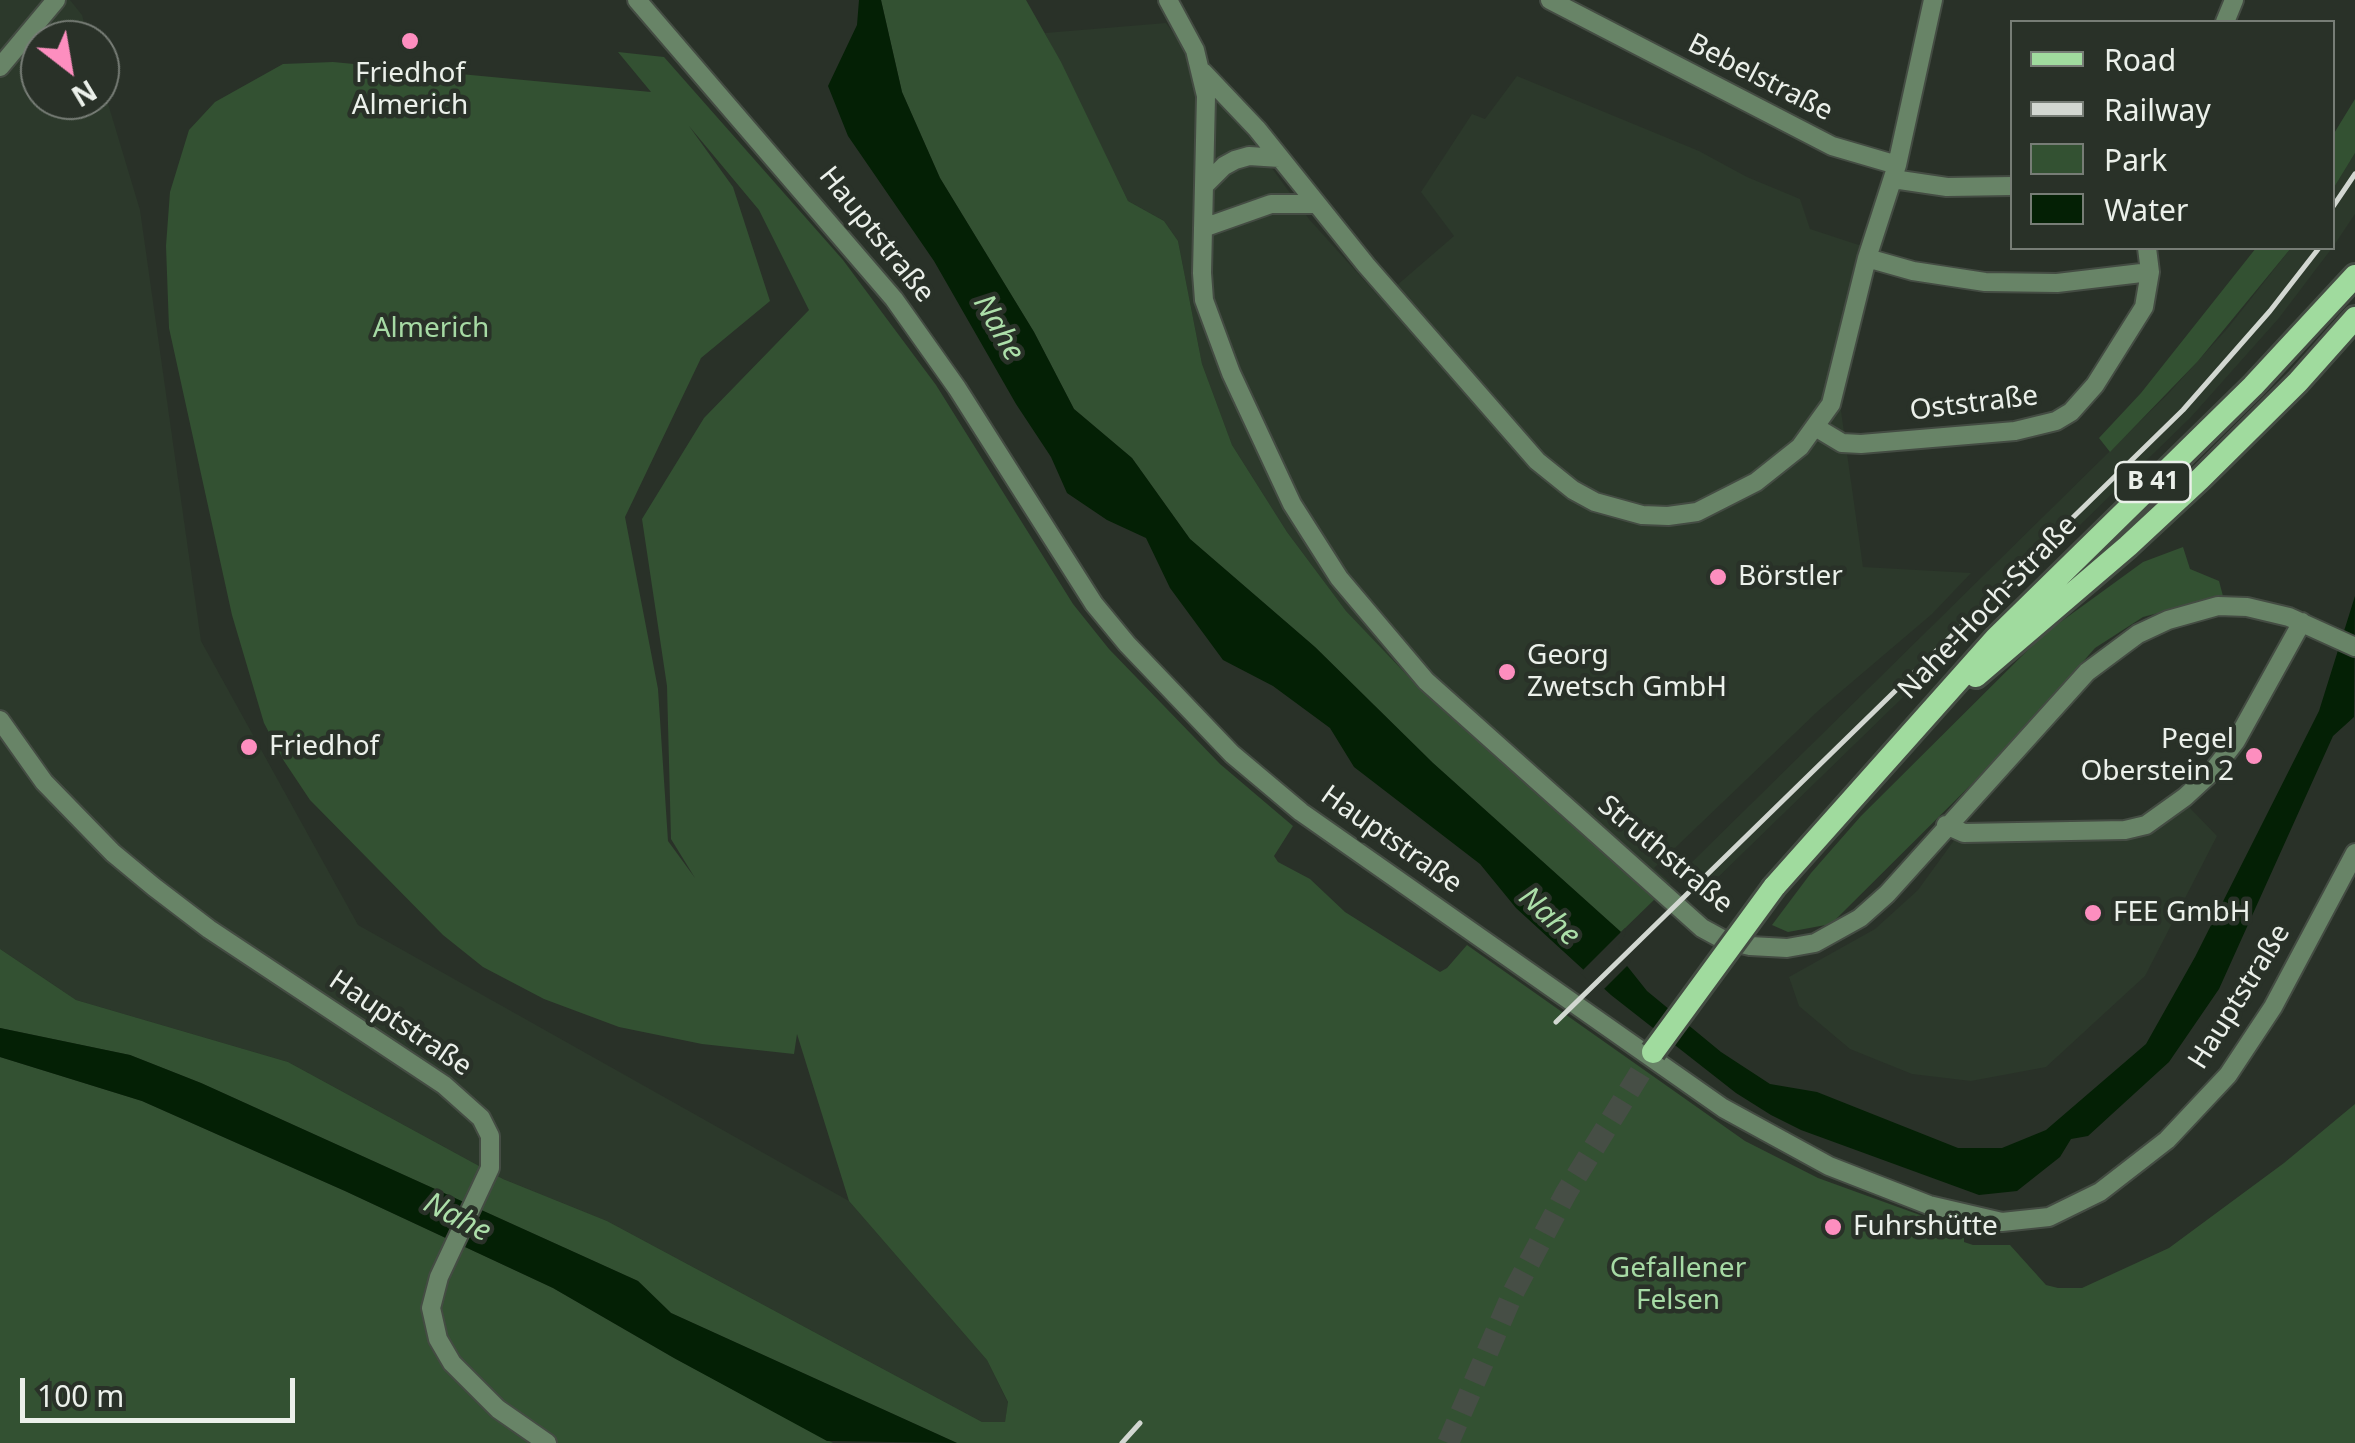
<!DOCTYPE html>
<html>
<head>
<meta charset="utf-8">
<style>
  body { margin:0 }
  #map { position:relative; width:2355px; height:1443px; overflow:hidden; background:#293128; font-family:"Noto Sans",sans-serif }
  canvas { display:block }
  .legend { position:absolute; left:2010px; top:20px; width:325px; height:230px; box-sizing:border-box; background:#293128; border:2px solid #777d76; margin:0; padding:12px 18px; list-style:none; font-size:30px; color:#ebf0ea }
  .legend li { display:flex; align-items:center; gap:20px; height:50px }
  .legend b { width:50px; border:2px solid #777d76 }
  .north { position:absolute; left:20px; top:20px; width:100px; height:100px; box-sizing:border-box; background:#293128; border:2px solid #777d76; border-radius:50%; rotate:149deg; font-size:28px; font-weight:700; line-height:40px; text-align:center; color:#ebf0ea }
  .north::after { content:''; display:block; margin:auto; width:35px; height:45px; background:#fd8ebf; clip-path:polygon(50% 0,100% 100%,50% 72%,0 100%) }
  .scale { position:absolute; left:20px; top:1378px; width:275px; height:45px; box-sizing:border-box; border:5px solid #ebf0ea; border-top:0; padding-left:12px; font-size:30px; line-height:35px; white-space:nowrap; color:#ebf0ea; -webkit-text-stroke:8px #293128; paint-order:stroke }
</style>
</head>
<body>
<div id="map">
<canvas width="2355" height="1443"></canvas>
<ul class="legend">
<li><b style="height:12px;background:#a0db9e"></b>Road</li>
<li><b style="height:12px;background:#d2d7d1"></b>Railway</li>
<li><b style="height:28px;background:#335132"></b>Park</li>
<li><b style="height:28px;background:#042005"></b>Water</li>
</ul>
<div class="north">N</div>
<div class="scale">100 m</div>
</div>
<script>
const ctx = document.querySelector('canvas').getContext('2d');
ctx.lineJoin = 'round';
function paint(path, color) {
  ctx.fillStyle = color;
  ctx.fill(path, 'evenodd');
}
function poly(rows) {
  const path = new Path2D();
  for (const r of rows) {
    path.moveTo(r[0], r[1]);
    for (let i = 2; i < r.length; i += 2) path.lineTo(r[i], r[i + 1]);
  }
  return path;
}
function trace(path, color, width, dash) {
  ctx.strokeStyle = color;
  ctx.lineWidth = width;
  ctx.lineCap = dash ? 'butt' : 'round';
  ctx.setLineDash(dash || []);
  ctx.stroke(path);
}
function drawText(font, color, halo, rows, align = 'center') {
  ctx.font = font + ' "Noto Sans",sans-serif';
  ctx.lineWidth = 9;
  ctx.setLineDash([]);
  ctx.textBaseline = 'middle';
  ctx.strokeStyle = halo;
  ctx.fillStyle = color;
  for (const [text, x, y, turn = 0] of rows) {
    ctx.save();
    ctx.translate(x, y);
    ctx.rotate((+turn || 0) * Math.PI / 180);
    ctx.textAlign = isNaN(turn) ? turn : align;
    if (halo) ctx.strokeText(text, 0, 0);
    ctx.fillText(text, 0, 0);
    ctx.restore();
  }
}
const built = poly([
  [0,0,70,0,82,15,89,40,40,40,40,100,100,100,100,77,140,210,201,641,358,925,849,1201,987,1360,1008,1403,1005,1422,982,1422,607,1221,503,1179,288,1062,76,1000,0,949],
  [1166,23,1309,219,1381,299,1454,236,1421,192,1472,114,1485,119,1517,76,1699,151,1747,177,1800,199,1810,229,1862,246,1834,361,1863,567,1971,573,1932,614,1818,711,1654,868,1671,883,1656,898,1406,674,1346,611,1287,532,1232,445,1202,364,1178,241,1164,221,1128,201,1045,33],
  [2355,153,2355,214,2333,247,2333,189],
  [2291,248,2332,248,2279,318,2191,417,1710,885,1690,864,2167,395,2227,329],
  [2189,807,2217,836,2145,976,2046,1067,1971,1081,1912,1074,1850,1049,1799,1006,1789,977,1875,929,1918,890,1955,839,2144,833]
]);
const green = poly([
  [881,0,1026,0,1061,62,1128,201,1164,221,1178,241,1202,364,1232,445,1287,532,1346,611,1406,674,1656,898,1621,932,1433,763,1315,647,1190,539,1132,458,1074,409,1034,332,940,178,902,92],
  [618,52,664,57,843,260,936,385,1073,604,1109,649,1220,764,1293,826,1274,856,1278,862,1310,879,1345,912,1440,972,1447,968,1467,945,1745,1141,1818,1178,1964,1231,1964,1242,1973,1245,2010,1245,2046,1285,2058,1288,2082,1288,2169,1248,2284,1163,2355,1104,2355,1443,957,1443,671,1313,638,1281,201,1083,130,1055,0,1028,0,949,76,1000,288,1062,503,1179,607,1221,982,1422,1005,1422,1008,1402,987,1360,849,1201,797,1034,794,1054,702,1044,619,1027,544,999,483,967,443,935,310,800,284,761,264,723,232,615,169,328,166,246,170,192,189,130,215,102,283,64,333,62,651,92],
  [689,126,759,210,809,310,704,418,642,519,667,686,671,839,695,878,668,841,658,689,625,517,701,358,770,301,733,187],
  [2355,99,2355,153,2333,189,2333,135],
  [2256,248,2291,248,2198,361,2110,452,2099,438,2141,393],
  [2183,547,2190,569,2219,581,2223,596,2143,617,2095,648,2002,754,1831,924,1788,932,1772,925,1811,873,1861,816,2044,634,2143,562],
  [0,1057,142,1101,345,1191,553,1288,674,1358,833,1443,0,1443]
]);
const water = poly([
  [859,0,881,0,902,92,940,178,1034,332,1074,409,1132,458,1190,539,1315,647,1433,763,1621,932,1612,947,1647,991,1721,1052,1770,1084,1817,1092,1958,1148,2002,1148,2046,1130,2146,1044,2195,957,2319,711,2355,596,2354,717,2333,736,2219,989,2169,1062,2088,1136,2071,1139,2060,1157,2017,1191,1979,1195,1801,1130,1771,1115,1736,1093,1611,995,1516,908,1480,864,1354,767,1330,728,1273,686,1223,660,1170,588,1146,538,1107,520,1067,493,1051,457,1016,404,934,261,848,136,828,86,857,25],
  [0,1028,130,1055,201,1083,638,1281,671,1313,957,1443,827,1441,674,1358,553,1288,345,1191,142,1101,0,1057]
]);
const pier = poly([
  [1625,928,1626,933,1618,946,1631,962,1601,992,1580,973]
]);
const majorTunnel = poly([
  [1448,1443,1513,1293,1566,1193,1653,1052]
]);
const minor = poly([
  [637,0,894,299,957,388,1094,604,1127,644,1232,754,1301,812,1723,1108,1829,1166,1929,1205,2002,1222,2049,1217,2100,1192,2167,1140,2228,1075,2273,1007,2355,853],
  [1168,0,1195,50,1206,96,1202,273,1204,300,1231,373,1292,504,1339,578,1426,681,1702,928,1724,940,1750,946,1787,948,1815,943,1860,918,1887,894,2087,672,2138,634,2168,620,2218,606,2247,607,2289,617,2355,647],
  [1550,0,1832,146,1897,165],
  [2225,22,2234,0],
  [0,67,56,0],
  [1203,72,1257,129,1366,265,1537,461,1573,490,1595,502,1642,515,1668,516,1697,512,1756,482,1800,447,1831,404,1867,258,1897,165,1933,0],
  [1893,179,1947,187,2012,186],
  [1204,186,1224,166,1235,160,1249,156,1280,158],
  [1203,228,1271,204,1315,204],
  [1867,258,1913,271,1985,282,2057,283,2150,272],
  [1817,428,1842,443,1861,444,2015,431,2056,421,2071,412,2095,385,2144,307,2150,272,2147,248],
  [0,720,44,782,113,853,154,887,209,929,444,1085,481,1118,490,1136,490,1168,439,1277,431,1308,438,1339,452,1363,498,1409,547,1443],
  [1946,825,1964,833,2125,830,2146,825,2185,797,2212,772,2236,741,2302,622]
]);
const major = poly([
  [1976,676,2128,546,2200,479,2298,382,2355,318],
  [1774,887,1996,638,2253,386,2355,276]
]);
const rail = poly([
  [2332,208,2355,174],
  [1556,1022,2183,410,2270,311,2319,248],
  [1122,1443,1140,1423]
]);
const majorBridge = poly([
  [1653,1052,1774,887]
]);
const markers = [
  [410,41,10,"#fd8ebf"],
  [1718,577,10,"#fd8ebf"],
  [1507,672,10,"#fd8ebf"],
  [249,747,10,"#fd8ebf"],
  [2254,756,10,"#fd8ebf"],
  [2093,913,10,"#fd8ebf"],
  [1833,1227,10,"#fd8ebf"]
];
const shields = [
  [2153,482,75]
];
const shieldNames = [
  ["B 41",2153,482]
];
const poiNames = [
  ["Friedhof",410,74,"center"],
  ["Almerich",410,106,"center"],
  ["Börstler",1738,577],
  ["Georg",1527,656],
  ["Zwetsch GmbH",1527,688],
  ["Pegel",2234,740,"right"],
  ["Oberstein 2",2234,772,"right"],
  ["Friedhof",269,747],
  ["FEE GmbH",2113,913],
  ["Fuhrshütte",1853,1227]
];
const streetNames = [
  ["Bebelstraße",1760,78,27],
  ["Hauptstraße",876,235,51],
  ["Oststraße",1974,404,-7],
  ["Nahe-Hoch-Straße",1988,608,-46],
  ["Hauptstraße",1391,840,35],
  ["Struthstraße",1665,855,40],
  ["Hauptstraße",2240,997,-58],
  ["Hauptstraße",400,1024,34]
];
const parkNames = [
  ["Almerich",431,329],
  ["Gefallener",1678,1269],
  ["Felsen",1678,1301]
];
const waterNames = [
  ["Nahe",998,328,60],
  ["Nahe",1549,917,43],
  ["Nahe",457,1218,28]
];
paint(built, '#2c392b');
paint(green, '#335132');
paint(water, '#042005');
paint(pier, '#293128');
trace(majorTunnel, '#464e45', 22, [22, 11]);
trace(minor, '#444c43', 22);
trace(major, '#444c43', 28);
trace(minor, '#688467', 18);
trace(major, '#a0db9e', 22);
trace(rail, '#d2d7d1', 5);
trace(majorBridge, '#444c43', 28, []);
trace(majorBridge, '#a0db9e', 22);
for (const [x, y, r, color] of markers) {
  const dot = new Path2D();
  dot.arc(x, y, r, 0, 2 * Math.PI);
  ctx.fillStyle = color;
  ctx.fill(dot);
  trace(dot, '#293128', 4);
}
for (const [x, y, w] of shields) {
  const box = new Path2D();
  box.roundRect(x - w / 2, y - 20, w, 40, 8);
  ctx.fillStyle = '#293128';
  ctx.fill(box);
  trace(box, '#ebf0ea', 2.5);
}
drawText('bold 25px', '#ebf0ea', null, shieldNames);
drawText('28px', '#ebf0ea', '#293128', poiNames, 'left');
drawText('28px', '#ebf0ea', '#293128', streetNames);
drawText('28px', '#a6daa4', '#293128', parkNames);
drawText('italic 30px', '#acdfa9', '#293128', waterNames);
</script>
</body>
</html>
